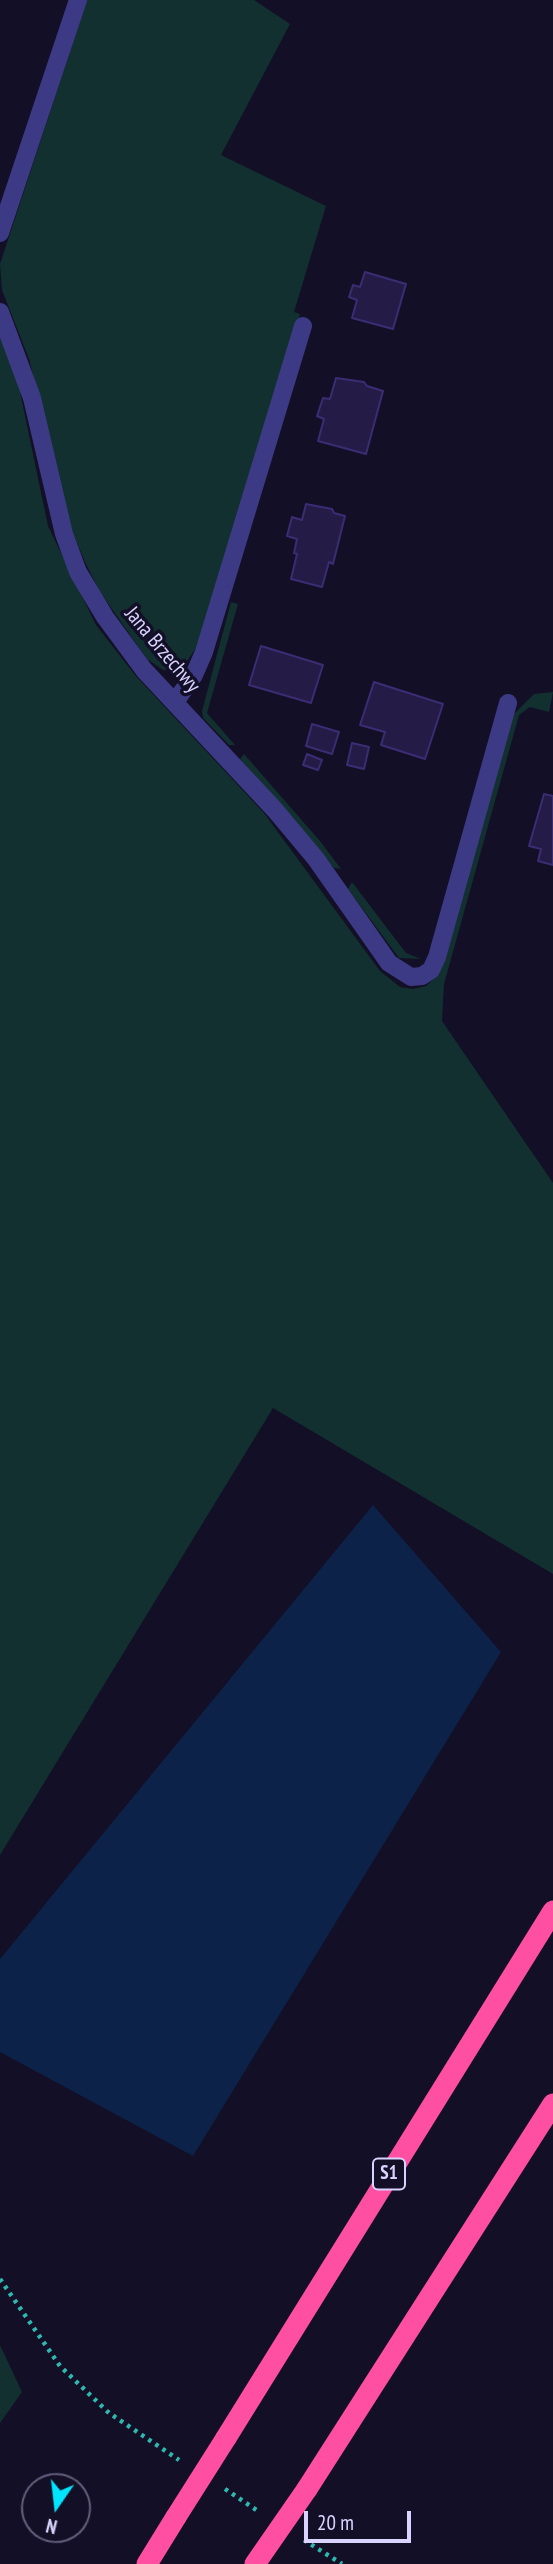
<!DOCTYPE html>
<html>
<head>
<meta charset="utf-8">
<style>
  body { margin:0 }
  #map { position:relative; width:553px; height:2564px; overflow:hidden; background:#130f26; font-family:"PT Sans Narrow",sans-serif }
  canvas { display:block }
  .north { position:absolute; left:21px; top:2473px; width:70px; height:70px; box-sizing:border-box; background:#130f26; border:2px solid #625e7d; border-radius:50%; rotate:194deg; font-size:19px; font-weight:700; line-height:28px; text-align:center; color:#d9d4ff }
  .north::after { content:''; display:block; margin:auto; width:24px; height:32px; background:#00e5ff; clip-path:polygon(50% 0,100% 100%,50% 72%,0 100%) }
  .scale { position:absolute; left:304px; top:2511px; width:107px; height:32px; box-sizing:border-box; border:4px solid #d9d4ff; border-top:0; padding-left:9px; font-size:21px; line-height:24px; white-space:nowrap; color:#d9d4ff; -webkit-text-stroke:5px #130f26; paint-order:stroke }
</style>
</head>
<body>
<div id="map">
<canvas width="553" height="2564"></canvas>
<div class="north">N</div>
<div class="scale">20 m</div>
</div>
<script>
const ctx = document.querySelector('canvas').getContext('2d');
ctx.lineJoin = 'round';
function paint(path, color) {
  ctx.fillStyle = color;
  ctx.fill(path, 'evenodd');
}
function poly(rows) {
  const path = new Path2D();
  for (const r of rows) {
    path.moveTo(r[0], r[1]);
    for (let i = 2; i < r.length; i += 2) path.lineTo(r[i], r[i + 1]);
  }
  return path;
}
function trace(path, color, width, dash) {
  ctx.strokeStyle = color;
  ctx.lineWidth = width;
  ctx.lineCap = dash ? 'butt' : 'round';
  ctx.setLineDash(dash || []);
  ctx.stroke(path);
}
function drawText(font, color, halo, rows, align = 'center') {
  ctx.font = font + ' "PT Sans Narrow",sans-serif';
  ctx.lineWidth = 7;
  ctx.setLineDash([]);
  ctx.textBaseline = 'middle';
  ctx.strokeStyle = halo;
  ctx.fillStyle = color;
  for (const [text, x, y, turn = 0] of rows) {
    ctx.save();
    ctx.translate(x, y);
    ctx.rotate((+turn || 0) * Math.PI / 180);
    ctx.textAlign = isNaN(turn) ? turn : align;
    if (halo) ctx.strokeText(text, 0, 0);
    ctx.fillText(text, 0, 0);
    ctx.restore();
  }
}
const green = poly([
  [87,0,254,0,290,24,221,155,326,206,294,312,300,314,199,644,187,661,176,670,163,670,147,659,100,592,86,564,71,529,29,359,2,290,0,264],
  [0,331,19,387,48,526,96,625,135,675,264,813,380,971,400,987,413,989,426,986,438,975,514,714,534,694,553,692,549,712,530,707,519,715,444,984,442,1021,553,1183,553,1574,273,1408,0,1855],
  [231,602,238,604,207,713,235,745,229,745,203,718,202,711],
  [244,754,320,841,341,869,334,868,240,759],
  [352,882,406,953,421,959,399,958,348,889],
  [0,2345,22,2392,0,2423]
]);
const water = poly([
  [373,1505,501,1652,193,2156,0,2052,0,1959]
]);
const building = poly([
  [365,272,406,284,393,329,352,318,357,300,349,297,353,285,360,287,365,272],
  [336,378,364,382,367,386,383,391,366,454,318,441,324,419,317,416,323,398,330,399,336,378],
  [306,504,332,509,334,513,345,516,333,564,329,562,322,587,291,579,297,554,294,553,297,539,287,536,292,517,302,520,306,504],
  [261,646,323,665,311,703,249,685,261,646],
  [374,682,443,704,425,759,381,745,385,732,360,725,374,682],
  [312,724,339,732,332,754,306,746,312,724],
  [352,743,369,747,364,769,347,765,352,743],
  [307,754,322,760,318,770,303,765,307,754],
  [544,794,553,796,553,865,538,861,541,849,529,846,544,794]
]);
const path = poly([
  [0,2279,60,2366,109,2413,179,2460],
  [225,2489,258,2511],
  [304,2540,342,2564]
]);
const minor = poly([
  [0,233,78,0],
  [0,312,32,398,64,534,78,572,105,617,144,670,275,810,316,859,389,963,411,977,422,976,431,970,437,957,508,703],
  [175,702,194,675,204,652,303,326]
]);
const highway = poly([
  [226,2438,553,1911],
  [307,2489,553,2104],
  [147,2564,176,2517]
]);
const highwayBridge = poly([
  [176,2517,226,2438],
  [255,2564,307,2489]
]);
const shields = [
  [389,2174,32]
];
const shieldNames = [
  ["S1",389,2174]
];
const streetNames = [
  ["Jana Brzechwy",162,650,50]
];
paint(green, '#12302f');
paint(water, '#0c2248');
paint(building, '#241b47');
trace(building, '#3b2d73', 2);
trace(path, '#2fb8b0', 4.5, [3.5, 5]);
trace(minor, '#3d3a85', 18);
trace(highway, '#ff4fa3', 21);
trace(highwayBridge, '#ff4fa3', 21);
for (const [x, y, w] of shields) {
  const box = new Path2D();
  box.roundRect(x - w / 2, y - 15.5, w, 31, 5);
  ctx.fillStyle = '#130f26';
  ctx.fill(box);
  trace(box, '#d9d4ff', 2);
}
drawText('bold 19px', '#d9d4ff', null, shieldNames);
drawText('21px', '#d9d4ff', '#130f26', streetNames);
</script>
</body>
</html>
